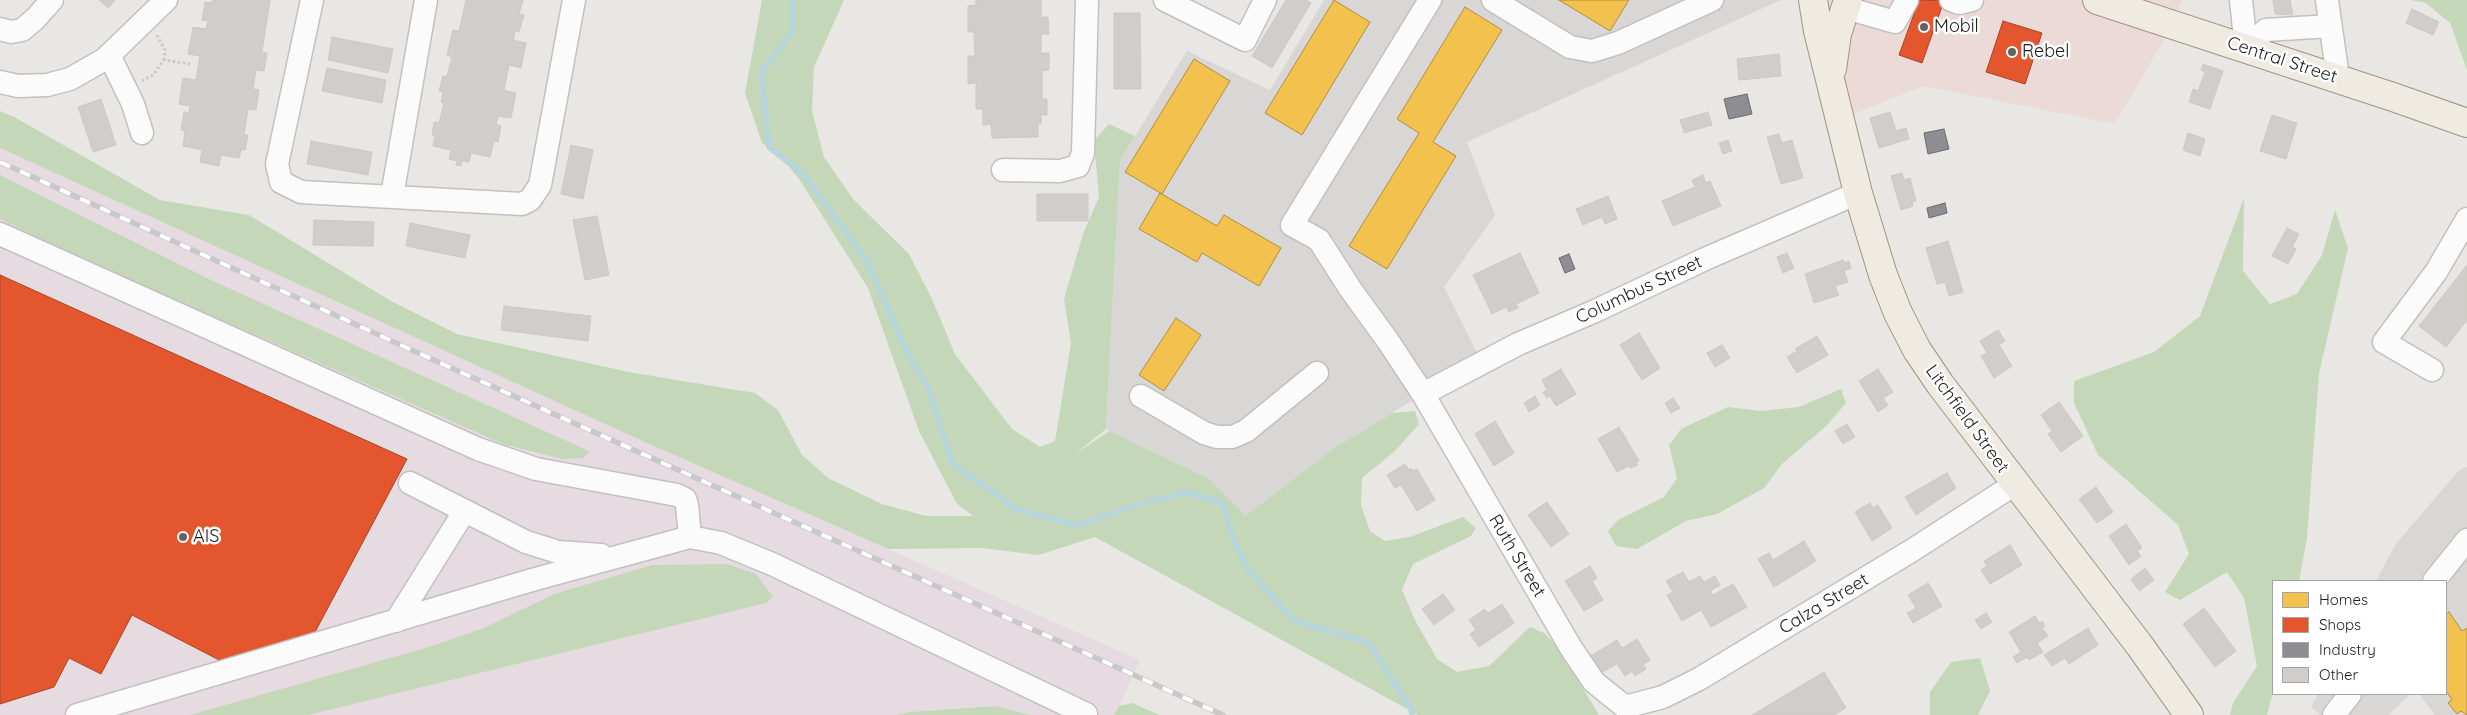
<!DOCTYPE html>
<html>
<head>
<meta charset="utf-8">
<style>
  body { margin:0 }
  #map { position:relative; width:2467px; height:715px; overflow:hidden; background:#e9e7e3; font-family:Quicksand,sans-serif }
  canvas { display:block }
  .legend { position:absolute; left:2272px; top:580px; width:175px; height:115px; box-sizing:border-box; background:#fff; border:1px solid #a4a4a4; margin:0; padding:6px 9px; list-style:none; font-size:15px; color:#1b1b1b }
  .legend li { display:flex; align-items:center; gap:10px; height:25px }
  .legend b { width:25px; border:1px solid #a4a4a4 }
</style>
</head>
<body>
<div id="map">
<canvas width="2467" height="715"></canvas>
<ul class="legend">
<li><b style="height:14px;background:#f2c14e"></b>Homes</li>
<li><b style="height:14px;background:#e4572e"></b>Shops</li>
<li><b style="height:14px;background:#8d8d92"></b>Industry</li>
<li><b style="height:14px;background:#d0cdca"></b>Other</li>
</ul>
</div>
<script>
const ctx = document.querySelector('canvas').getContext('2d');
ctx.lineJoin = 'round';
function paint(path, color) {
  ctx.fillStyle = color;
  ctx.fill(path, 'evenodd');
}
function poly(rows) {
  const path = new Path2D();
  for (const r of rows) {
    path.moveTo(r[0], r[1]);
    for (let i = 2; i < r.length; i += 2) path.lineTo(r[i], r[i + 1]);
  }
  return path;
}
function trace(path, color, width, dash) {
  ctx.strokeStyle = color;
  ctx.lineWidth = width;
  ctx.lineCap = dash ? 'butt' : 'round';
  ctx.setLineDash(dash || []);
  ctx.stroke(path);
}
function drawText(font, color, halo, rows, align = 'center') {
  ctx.font = font + ' Quicksand,sans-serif';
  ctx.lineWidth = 5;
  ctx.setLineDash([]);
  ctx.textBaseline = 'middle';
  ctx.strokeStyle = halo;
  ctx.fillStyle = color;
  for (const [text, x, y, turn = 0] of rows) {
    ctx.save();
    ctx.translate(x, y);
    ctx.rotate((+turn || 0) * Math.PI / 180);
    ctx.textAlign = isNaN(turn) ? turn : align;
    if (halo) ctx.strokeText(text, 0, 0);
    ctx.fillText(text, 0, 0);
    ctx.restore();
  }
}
const residential = poly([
  [1324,0,1781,0,1467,142,1495,215,1444,287,1482,363,1423,394,1337,446,1245,516,1106,429,1120,161,1187,51,1270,90],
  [2467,467,2467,715,2435,715,2419,694,2446,694,2446,581,2376,581,2395,545,2459,470],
  [2318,694,2411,694,2388,715,2321,715,2311,707]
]);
const commercial = poly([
  [1813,0,2182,0,2173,24,2115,124,1923,86,1839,120]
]);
const industrial = poly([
  [0,148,640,440,1140,660,1119,706,1114,715,1030,715,996,706,895,715,0,715]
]);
const forest = poly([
  [762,0,844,0,814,67,812,111,824,157,853,199,909,254,932,299,955,354,1012,429,1040,447,1055,441,1071,343,1064,299,1083,234,1099,197,1094,141,1109,124,1135,136,1120,161,1106,429,1074,455,1109,431,1209,479,1245,516,1337,446,1392,413,1415,411,1419,424,1395,451,1362,478,1361,505,1370,531,1385,541,1410,537,1463,517,1476,528,1471,536,1413,564,1402,590,1415,620,1437,659,1457,672,1489,666,1530,627,1544,633,1558,647,1599,715,1418,715,1095,537,1039,555,982,548,888,549,640,440,0,148,0,111,16,118,160,200,249,215,391,301,457,334,629,372,755,393,778,410,802,455,828,478,882,504,926,516,973,516,957,504,919,431,868,288,799,179,778,154,762,143,745,93],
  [2411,0,2467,0,2467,70,2450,23,2426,3],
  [0,175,213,281,589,451,584,458,562,459,503,444,81,258,0,219],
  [2244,198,2243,271,2270,304,2297,294,2322,255,2335,210,2348,248,2319,373,2307,538,2299,581,2273,581,2273,692,2267,715,2230,715,2233,703,2257,666,2244,598,2227,572,2180,600,2165,592,2189,554,2178,525,2098,455,2074,403,2074,381,2154,352,2200,316],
  [1841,389,1846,403,1826,426,1782,464,1764,488,1717,514,1686,521,1637,549,1616,546,1608,531,1618,520,1664,497,1677,478,1669,445,1681,429,1728,407,1761,411,1799,407],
  [727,564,756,574,773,597,766,603,308,715,190,715,432,646,484,628,554,594,652,565],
  [1980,658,1990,691,1978,715,1930,715,1930,692,1951,662],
  [1132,703,1160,715,1114,715,1119,706],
  [996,706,1030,715,895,715,911,712]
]);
const homes = poly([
  [1334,0,1370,22,1302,135,1265,113,1334,0],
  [1559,0,1629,0,1610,31,1559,0],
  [1465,7,1502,30,1433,142,1456,156,1387,269,1349,246,1419,133,1397,119,1465,7],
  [1194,59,1230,81,1162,194,1125,172,1194,59],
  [1160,193,1217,226,1224,215,1281,248,1259,286,1202,253,1197,262,1139,229,1160,193],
  [1176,318,1201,335,1164,391,1139,375,1176,318],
  [2449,612,2462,631,2467,628,2467,715,2461,711,2457,714,2448,703,2452,700,2446,691,2446,614,2449,612]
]);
const shops = poly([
  [1919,0,1944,1,1922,63,1899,55,1919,0],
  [2003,21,2042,33,2025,84,1986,72,2003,21],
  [0,275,407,459,314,634,223,662,132,615,101,674,69,658,54,687,0,704,0,275]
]);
const industry = poly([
  [1747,94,1752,114,1729,119,1724,99,1747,94],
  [1944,129,1949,149,1928,154,1924,133,1944,129],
  [1945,203,1947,213,1929,218,1927,208,1945,203],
  [1569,254,1575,269,1565,273,1559,258,1569,254]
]);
const stream = poly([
  [793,0,793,32,761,72,769,147,803,174,868,262,908,355,928,387,953,464,1018,510,1078,525,1149,501,1187,493,1223,503,1234,541,1248,570,1295,621,1369,643,1411,709,1412,715]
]);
const building = poly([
  [99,0,115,0,108,8,99,0],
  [212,0,270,0,262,52,267,53,264,71,256,70,253,89,259,90,256,110,248,109,244,135,248,135,245,150,241,150,239,158,221,155,219,166,200,162,202,150,183,146,185,131,181,130,184,112,189,113,190,106,179,104,183,78,196,80,200,56,188,54,193,27,206,29,208,21,202,20,205,2,212,3,212,0],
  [466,0,523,0,519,14,524,15,519,32,515,31,513,40,526,43,521,68,509,65,504,90,516,93,511,118,498,116,496,124,501,126,498,142,494,141,490,157,471,153,469,162,462,161,461,166,456,165,457,161,449,159,451,150,433,146,435,136,432,135,434,122,439,123,444,103,441,102,443,92,439,91,443,76,447,76,452,57,447,55,453,30,459,31,466,0],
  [976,0,1041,0,1041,17,1048,17,1049,34,1041,34,1041,53,1049,53,1049,70,1042,71,1042,99,1047,99,1047,115,1041,115,1041,124,1038,124,1038,137,992,138,991,124,983,125,983,109,976,109,976,83,968,84,968,56,975,56,974,32,968,32,968,6,976,5,976,0],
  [1286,0,1306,0,1311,3,1272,68,1252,56,1286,0],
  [2273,0,2290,0,2293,15,2275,14,2273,0],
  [2412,9,2439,22,2433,35,2406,23,2412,9],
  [1114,13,1140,13,1141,89,1114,89,1114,13],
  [332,37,393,49,388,73,328,60,332,37],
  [1779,54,1781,76,1739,80,1737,59,1779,54],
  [2203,64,2223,71,2210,109,2189,102,2193,89,2198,91,2205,72,2201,70,2203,64],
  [327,68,386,80,382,103,322,91,327,68],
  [101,99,116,145,93,152,78,107,101,99],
  [1708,112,1712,125,1684,133,1680,120,1708,112],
  [1890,112,1896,131,1906,128,1909,139,1879,148,1870,118,1890,112],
  [2272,115,2297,123,2286,159,2260,151,2272,115],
  [2188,133,2205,139,2200,156,2183,150,2188,133],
  [1779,134,1782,143,1792,140,1803,178,1781,184,1767,137,1779,134],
  [1728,140,1732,151,1723,154,1719,143,1728,140],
  [311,141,372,152,368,175,307,164,311,141],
  [571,145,593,150,583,199,561,194,571,145],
  [1902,173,1904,180,1910,178,1916,201,1912,202,1913,206,1901,210,1891,176,1902,173],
  [1703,175,1706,183,1710,181,1721,206,1673,226,1662,201,1695,187,1692,180,1703,175],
  [1037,194,1088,194,1088,221,1037,221,1037,194],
  [1608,196,1617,219,1605,224,1602,217,1583,225,1576,209,1608,196],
  [597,216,609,275,585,280,573,220,597,216],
  [314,220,374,222,373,246,313,245,314,220],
  [410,223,470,235,465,258,406,246,410,223],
  [2287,228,2299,234,2292,247,2296,249,2288,264,2272,256,2287,228],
  [1948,241,1963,292,1949,296,1945,282,1937,284,1926,248,1948,241],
  [1520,253,1539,293,1516,304,1518,308,1509,312,1506,307,1492,314,1473,275,1520,253],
  [1787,253,1794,268,1783,273,1777,257,1787,253],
  [1843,260,1844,263,1849,261,1851,268,1844,271,1848,282,1835,286,1839,295,1814,303,1805,274,1843,260],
  [2467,265,2467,320,2446,347,2419,326,2467,265],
  [504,306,591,316,588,341,501,330,504,306],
  [1998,330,2005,341,1999,345,2012,366,1994,378,1981,356,1987,353,1980,341,1998,330],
  [1639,333,1660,368,1642,380,1620,345,1639,333],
  [1817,336,1828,355,1797,373,1787,357,1797,351,1795,349,1817,336],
  [1722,345,1730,358,1715,367,1707,353,1722,345],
  [1561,369,1576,394,1556,406,1550,396,1547,398,1543,392,1547,390,1542,380,1561,369],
  [1878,369,1893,392,1883,398,1888,405,1878,412,1859,381,1878,369],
  [1535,396,1540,405,1529,412,1524,403,1535,396],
  [1673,398,1680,408,1671,413,1665,403,1673,398],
  [2059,402,2083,436,2061,452,2048,434,2052,431,2041,415,2059,402],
  [1495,421,1514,453,1494,466,1475,434,1495,421],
  [1847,424,1855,437,1843,444,1835,431,1847,424],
  [1619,427,1639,461,1636,462,1638,465,1631,468,1629,466,1617,472,1598,439,1619,427],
  [1405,464,1409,470,1411,468,1413,471,1417,469,1435,500,1417,511,1401,485,1395,488,1387,475,1405,464],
  [1947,473,1956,488,1916,515,1905,497,1947,473],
  [2096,487,2113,512,2097,523,2079,499,2096,487],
  [1547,502,1569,534,1551,547,1528,515,1547,502],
  [1870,503,1873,508,1878,505,1892,528,1872,541,1855,512,1870,503],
  [2126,524,2142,548,2137,551,2141,556,2129,565,2109,536,2126,524],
  [1804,541,1816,561,1774,587,1758,559,1769,553,1773,560,1804,541],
  [2010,545,2022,565,1990,584,1981,570,1987,566,1984,561,2010,545],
  [1590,566,1597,578,1592,581,1603,600,1584,611,1565,581,1590,566],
  [2145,568,2154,580,2139,591,2131,579,2145,568],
  [1683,572,1689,582,1700,576,1704,582,1715,576,1720,585,1710,591,1713,595,1733,584,1747,607,1711,627,1701,610,1682,621,1667,595,1673,592,1666,581,1683,572],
  [1928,583,1942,606,1913,623,1907,613,1916,608,1908,595,1928,583],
  [1443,594,1455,610,1434,625,1422,609,1443,594],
  [1502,604,1514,623,1479,647,1470,634,1476,630,1469,620,1485,609,1488,613,1502,604],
  [2204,608,2236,651,2215,667,2183,624,2204,608],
  [1986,613,1992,622,1981,629,1975,620,1986,613],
  [2035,616,2039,623,2042,621,2045,626,2042,628,2048,636,2037,643,2043,652,2029,660,2027,657,2017,663,2013,657,2021,652,2009,632,2035,616],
  [2088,628,2098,645,2069,664,2065,658,2052,666,2044,655,2088,628],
  [1637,639,1650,660,1643,665,1646,669,1635,676,1632,671,1625,676,1617,664,1599,674,1589,657,1617,640,1622,648,1637,639],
  [1824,672,1846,708,1834,715,1752,715,1824,672]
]);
const path = poly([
  [157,35,165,50,164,60],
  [142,81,153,75,164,60,190,64]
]);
const minor = poly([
  [312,0,277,164,281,182,301,192,522,204,530,200,540,185,574,0],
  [1165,0,1245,40,1265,0],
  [1430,0,1292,225,1319,240,1351,290,1388,341,1423,394,1571,648,1594,682,1625,707,1663,697,1699,679,1911,551,2015,484],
  [1493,0,1570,47,1592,51,1618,43,1712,0],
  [1951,0,1959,3,1972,0],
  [2241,0,2246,48],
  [2327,0,2338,78],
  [1846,8,1895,22,1907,0],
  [0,29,11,32,22,30,35,19,52,0],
  [2246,48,2266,30,2330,26],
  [109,55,133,104,142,133],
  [0,82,18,86,47,85,70,79,105,59,166,0],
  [1003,170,1060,171,1078,166,1083,153,1087,0],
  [392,196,426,0],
  [0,234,478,449,536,469,677,495,685,499,687,505,690,537],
  [2432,370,2384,342,2436,272,2467,219],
  [1423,394,1518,344,1593,312,1705,259,1858,193],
  [1141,396,1204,433,1217,437,1232,437,1246,431,1317,373],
  [410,483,526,542,558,552,601,555],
  [2434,581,2467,540],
  [396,621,464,512],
  [77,715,532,580,690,537,721,543,772,564,1086,714],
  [2334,715,2350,694]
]);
const major = poly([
  [1813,0,1818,31,1858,193,1883,275,1898,313,1917,350,1940,384,2140,646,2189,715],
  [2097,0,2393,97,2467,123],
  [1832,69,1837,34,1848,0]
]);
const rail = poly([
  [0,162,416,352,1223,715]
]);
const markers = [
  [1924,27,5,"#636261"],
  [2012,52,5,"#636261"],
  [183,537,5,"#636261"]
];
const poiNames = [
  ["Mobil",1934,27],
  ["Rebel",2022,52],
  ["AIS",193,537]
];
const streetNames = [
  ["Central Street",2282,60,18],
  ["Columbus Street",1639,290,-25],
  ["Litchfield Street",1967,419,54],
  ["Ruth Street",1517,556,59],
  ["Calza Street",1824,604,-31]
];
paint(residential, '#d8d7d5');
paint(commercial, '#ebdad8');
paint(industrial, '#e7dbe2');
paint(forest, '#c4d8b9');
paint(homes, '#f2c14e');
trace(homes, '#b28f3f', 1);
paint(shops, '#e4572e');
trace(shops, '#a84528', 1);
paint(industry, '#8d8d92');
trace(industry, '#6b6b6e', 1);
trace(stream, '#b7d5dc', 5.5);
paint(building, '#d0cdca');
trace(building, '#ccc9c4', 1);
trace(minor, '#c2c1bf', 25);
trace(major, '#9e9481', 30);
trace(path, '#d5c6c4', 3, [2.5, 2.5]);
trace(minor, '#fcfbfb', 22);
trace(major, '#efeae2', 28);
trace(rail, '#c9c8c8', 5.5);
trace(rail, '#fff', 4, [11]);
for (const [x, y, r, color] of markers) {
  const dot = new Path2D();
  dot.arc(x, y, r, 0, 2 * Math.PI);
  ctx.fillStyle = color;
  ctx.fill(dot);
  trace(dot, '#fff', 2);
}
drawText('18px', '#1b1b1b', '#fff', poiNames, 'left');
drawText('18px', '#1b1b1b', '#fff', streetNames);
</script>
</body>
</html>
